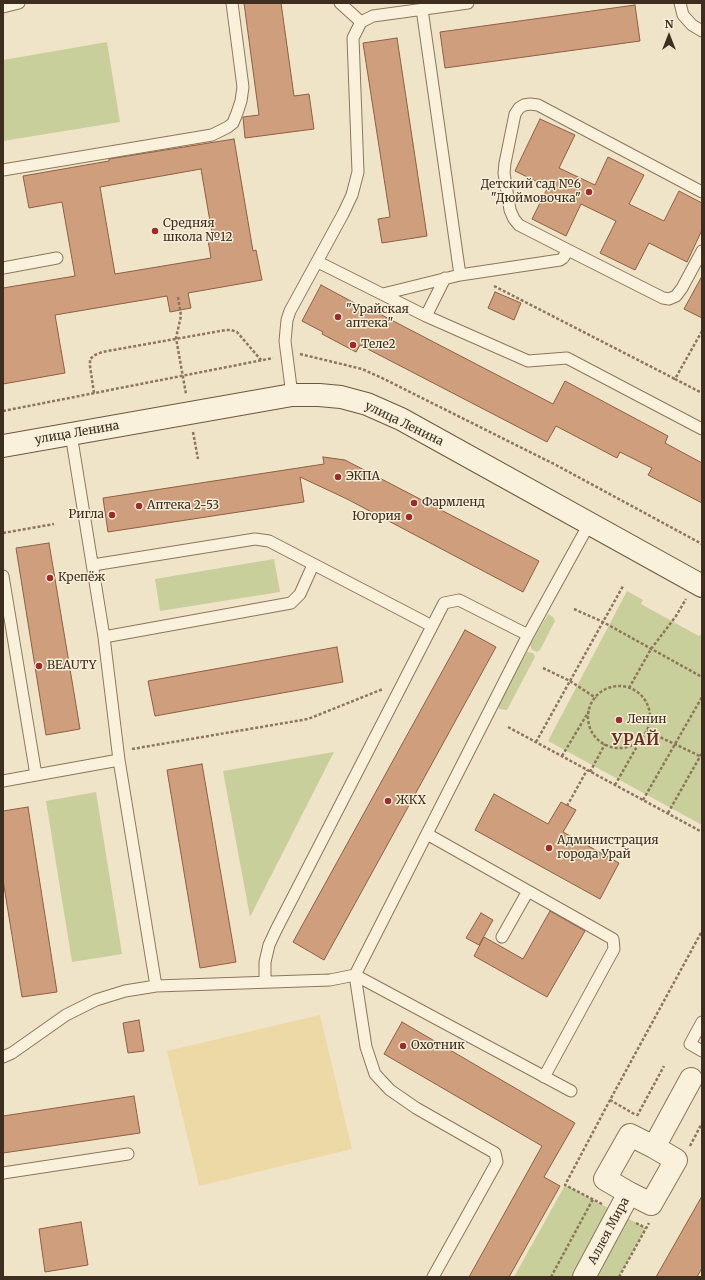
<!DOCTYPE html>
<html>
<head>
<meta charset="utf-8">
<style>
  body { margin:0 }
  #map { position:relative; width:705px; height:1280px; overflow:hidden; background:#f0e4c8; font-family:Merriweather,serif }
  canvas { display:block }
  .frame { position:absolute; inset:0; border:4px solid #3d2e20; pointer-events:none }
  .north { position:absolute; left:649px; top:16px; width:40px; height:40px; -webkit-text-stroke:3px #f7eed8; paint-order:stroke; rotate:0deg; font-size:11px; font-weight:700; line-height:16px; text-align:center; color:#3d2e20 }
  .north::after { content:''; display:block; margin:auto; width:14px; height:18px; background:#3d2e20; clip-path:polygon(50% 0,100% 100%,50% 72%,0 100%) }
</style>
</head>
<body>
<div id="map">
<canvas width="705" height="1280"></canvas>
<div class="frame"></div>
<div class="north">N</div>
</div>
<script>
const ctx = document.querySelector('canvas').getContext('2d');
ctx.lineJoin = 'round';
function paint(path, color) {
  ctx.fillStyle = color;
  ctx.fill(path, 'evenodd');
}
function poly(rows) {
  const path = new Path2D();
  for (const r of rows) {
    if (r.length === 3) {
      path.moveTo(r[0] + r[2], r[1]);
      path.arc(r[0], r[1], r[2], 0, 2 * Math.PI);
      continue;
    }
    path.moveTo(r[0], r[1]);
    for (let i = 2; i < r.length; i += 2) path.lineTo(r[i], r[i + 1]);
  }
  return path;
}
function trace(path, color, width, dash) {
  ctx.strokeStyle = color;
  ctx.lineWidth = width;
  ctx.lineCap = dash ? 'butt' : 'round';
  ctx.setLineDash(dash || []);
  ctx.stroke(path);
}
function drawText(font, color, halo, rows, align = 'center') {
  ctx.font = font + ' Merriweather,serif';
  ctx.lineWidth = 3;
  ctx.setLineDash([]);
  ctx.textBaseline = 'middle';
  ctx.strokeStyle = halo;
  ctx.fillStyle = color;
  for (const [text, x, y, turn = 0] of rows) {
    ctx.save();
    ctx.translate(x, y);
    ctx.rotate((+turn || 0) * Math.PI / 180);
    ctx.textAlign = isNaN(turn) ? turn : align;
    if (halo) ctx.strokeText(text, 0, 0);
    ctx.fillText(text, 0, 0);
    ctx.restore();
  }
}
const green = poly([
  [107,42,120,122,3,141,3,60],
  [274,559,280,592,160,611,155,579],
  [627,591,643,600,641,604,699,636,702,633,702,825,548,741],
  [548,614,553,617,555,621,540,650,537,652,532,650,530,645],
  [527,652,533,653,535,657,507,710,499,709,499,703],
  [334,752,250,917,223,771],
  [96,792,122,954,72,962,46,801],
  [565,1185,646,1228,619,1277,514,1277]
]);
const sand = poly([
  [320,1015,352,1149,199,1186,167,1051]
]);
const building = poly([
  [244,3,281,3,294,96,309,94,314,129,245,138,243,117,259,115,244,3],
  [635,5,640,41,445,68,440,32,635,5],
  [397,38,427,236,382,243,378,219,390,217,363,43,397,38],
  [540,119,575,135,559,168,595,185,608,157,644,175,629,204,664,221,679,191,702,203,702,230,687,262,649,243,635,270,600,253,616,221,581,204,566,236,532,219,548,187,515,171,540,119],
  [234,139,253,251,256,250,262,280,188,293,191,308,170,312,167,296,55,315,65,373,3,384,3,288,75,276,62,202,29,208,23,176,109,161,109,159,234,139],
  [201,169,213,239,208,240,211,258,115,274,100,187,201,169],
  [702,276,702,318,684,309,702,276],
  [321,285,373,313,374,311,553,404,565,381,668,436,665,443,702,463,702,503,648,475,652,468,620,452,617,458,556,426,547,442,360,345,356,352,322,334,323,332,302,321,321,285],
  [495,292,521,303,514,320,488,308,495,292],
  [323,457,345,460,539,561,523,592,347,499,300,477,304,502,108,532,103,498,324,464,323,457],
  [49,543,80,729,46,735,16,548,49,543],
  [465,630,496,647,324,960,293,942,465,630],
  [337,647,343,682,155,716,148,681,337,647],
  [202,764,236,962,200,968,167,770,202,764],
  [494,794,548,824,561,802,576,810,563,832,619,863,600,899,475,830,494,794],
  [28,807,57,992,22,997,3,880,3,811,28,807],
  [550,911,585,931,547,997,474,956,484,937,523,959,550,911],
  [481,913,493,920,479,945,466,938,481,913],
  [139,1020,144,1051,128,1053,123,1023,139,1020],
  [402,1022,575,1123,544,1177,560,1186,509,1277,469,1277,542,1146,384,1054,402,1022],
  [134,1096,140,1133,3,1153,3,1116,134,1096],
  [702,1196,702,1268,697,1277,656,1277,702,1196],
  [81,1222,88,1265,45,1272,39,1229,81,1222]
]);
const path = poly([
  [494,286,675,379],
  [178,297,181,316,176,338,186,394],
  [702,331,675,379,702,393],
  [300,354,362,369,380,377,556,465,702,544],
  [94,393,90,366,90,359,95,355,102,352,226,330,231,330,237,332,261,360],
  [3,411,273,358],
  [193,432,198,459],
  [3,533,54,524],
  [574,609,603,622,702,677],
  [543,668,570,681,596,698],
  [619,717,31],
  [629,688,651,649,676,616,686,599],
  [508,727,702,832],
  [647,731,702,757],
  [536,742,623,586],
  [132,749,308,719,383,689],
  [562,756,589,711],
  [590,772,605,744],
  [615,785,640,741],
  [643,800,702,697],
  [567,806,587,770],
  [668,813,702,753],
  [610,1100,636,1115],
  [637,1116,664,1066],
  [690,1146,702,1123],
  [602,1204,565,1185,610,1100,702,931],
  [636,1223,646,1228],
  [551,1277,593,1199],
  [619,1277,649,1223]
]);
const lane = poly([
  [340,3,361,22],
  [680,3,683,15,692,25,702,31],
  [3,7,19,3],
  [3,170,212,135,228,127,233,123,237,113,241,101,243,87,232,3],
  [568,250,519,225,514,219,510,210,504,173,505,163,515,114,519,108,524,105,530,104,538,105,702,192],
  [318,262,426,316,528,361,567,358,702,429],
  [3,268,57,258],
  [460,275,560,260,563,258,568,250,663,298,669,299,676,296,682,288,702,251],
  [383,294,460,275,422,9],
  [426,316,445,278],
  [292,395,285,341,287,320,290,311,343,214,352,195,358,172,353,38,361,22,373,16,468,3],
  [71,434,104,637,119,760,156,986],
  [93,565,255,539,269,541,432,626],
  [3,576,36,775],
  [104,637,291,603,300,594,313,565],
  [3,781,119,760],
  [427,834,613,939,614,949,544,1077],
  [502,937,528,891],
  [265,982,265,962,269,945,276,930,444,603,459,600,528,635],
  [702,1022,690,1044,702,1051],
  [3,1057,12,1053,66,1015,96,1000,125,991,156,986,330,980,355,975,571,1091],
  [3,1173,128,1154],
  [433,1277,497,1162,495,1153,416,1108,390,1090,375,1074,366,1047,355,975,528,635,589,524]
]);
const street = poly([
  [629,1193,605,1179,630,1135,654,1147],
  [584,1277,629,1193,651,1204,676,1160,654,1147,691,1079]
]);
const secondary = poly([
  [3,446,292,395,319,395,341,397,367,404,401,419,702,586]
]);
const markers = [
  [589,192,4,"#9e2a2b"],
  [155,231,4,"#9e2a2b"],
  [338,317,4,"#9e2a2b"],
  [353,345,4,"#9e2a2b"],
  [338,477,4,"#9e2a2b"],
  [414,503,4,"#9e2a2b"],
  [139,506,4,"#9e2a2b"],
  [112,515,4,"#9e2a2b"],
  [409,517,4,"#9e2a2b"],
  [50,578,4,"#9e2a2b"],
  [39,666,4,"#9e2a2b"],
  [619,720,4,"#9e2a2b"],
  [388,801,4,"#9e2a2b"],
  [549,848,4,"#9e2a2b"],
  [403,1046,4,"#9e2a2b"]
];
const poiNames = [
  ["Детский сад №6",581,185,"right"],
  ["\"Дюймовочка\"",581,199,"right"],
  ["Средняя",163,224],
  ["школа №12",163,238],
  ["\"Урайская",346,310],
  ["аптека\"",346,324],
  ["Теле2",361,345],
  ["ЭКПА",346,477],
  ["Фармленд",422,503],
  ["Аптека 2-53",147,506],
  ["Ригла",104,515,"right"],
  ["Югория",401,517,"right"],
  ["Крепёж",58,578],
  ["BEAUTY",47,666],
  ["Ленин",627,720],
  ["ЖКХ",396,801],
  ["Администрация",557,841],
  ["города Урай",557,855],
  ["Охотник",411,1046]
];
const streetNames = [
  ["улица Ленина",404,424,26],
  ["улица Ленина",77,433,-10],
  ["Аллея Мира",609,1231,-62]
];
const districtNames = [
  ["УРАЙ",636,740]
];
paint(green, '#c9cf9b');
paint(sand, '#ecd9a5');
paint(building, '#cf9f7d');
trace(building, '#8d5f41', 1);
trace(lane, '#8d765c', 13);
trace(street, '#8d765c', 24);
trace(secondary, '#6f573f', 24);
trace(path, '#8d765c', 2.5, [3, 2]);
trace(lane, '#faf1dc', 11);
trace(street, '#faf1dc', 22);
trace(secondary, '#faf1dc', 22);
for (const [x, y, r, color] of markers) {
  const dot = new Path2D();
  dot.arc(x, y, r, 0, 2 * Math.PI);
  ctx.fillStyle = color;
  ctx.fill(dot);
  trace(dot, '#f7eed8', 1.5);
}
drawText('12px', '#3d2e20', '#f7eed8', poiNames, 'left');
drawText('12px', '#3d2e20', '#f7eed8', streetNames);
ctx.letterSpacing = '1px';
drawText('bold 16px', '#6b2e1e', '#f7eed8', districtNames);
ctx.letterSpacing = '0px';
</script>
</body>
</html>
